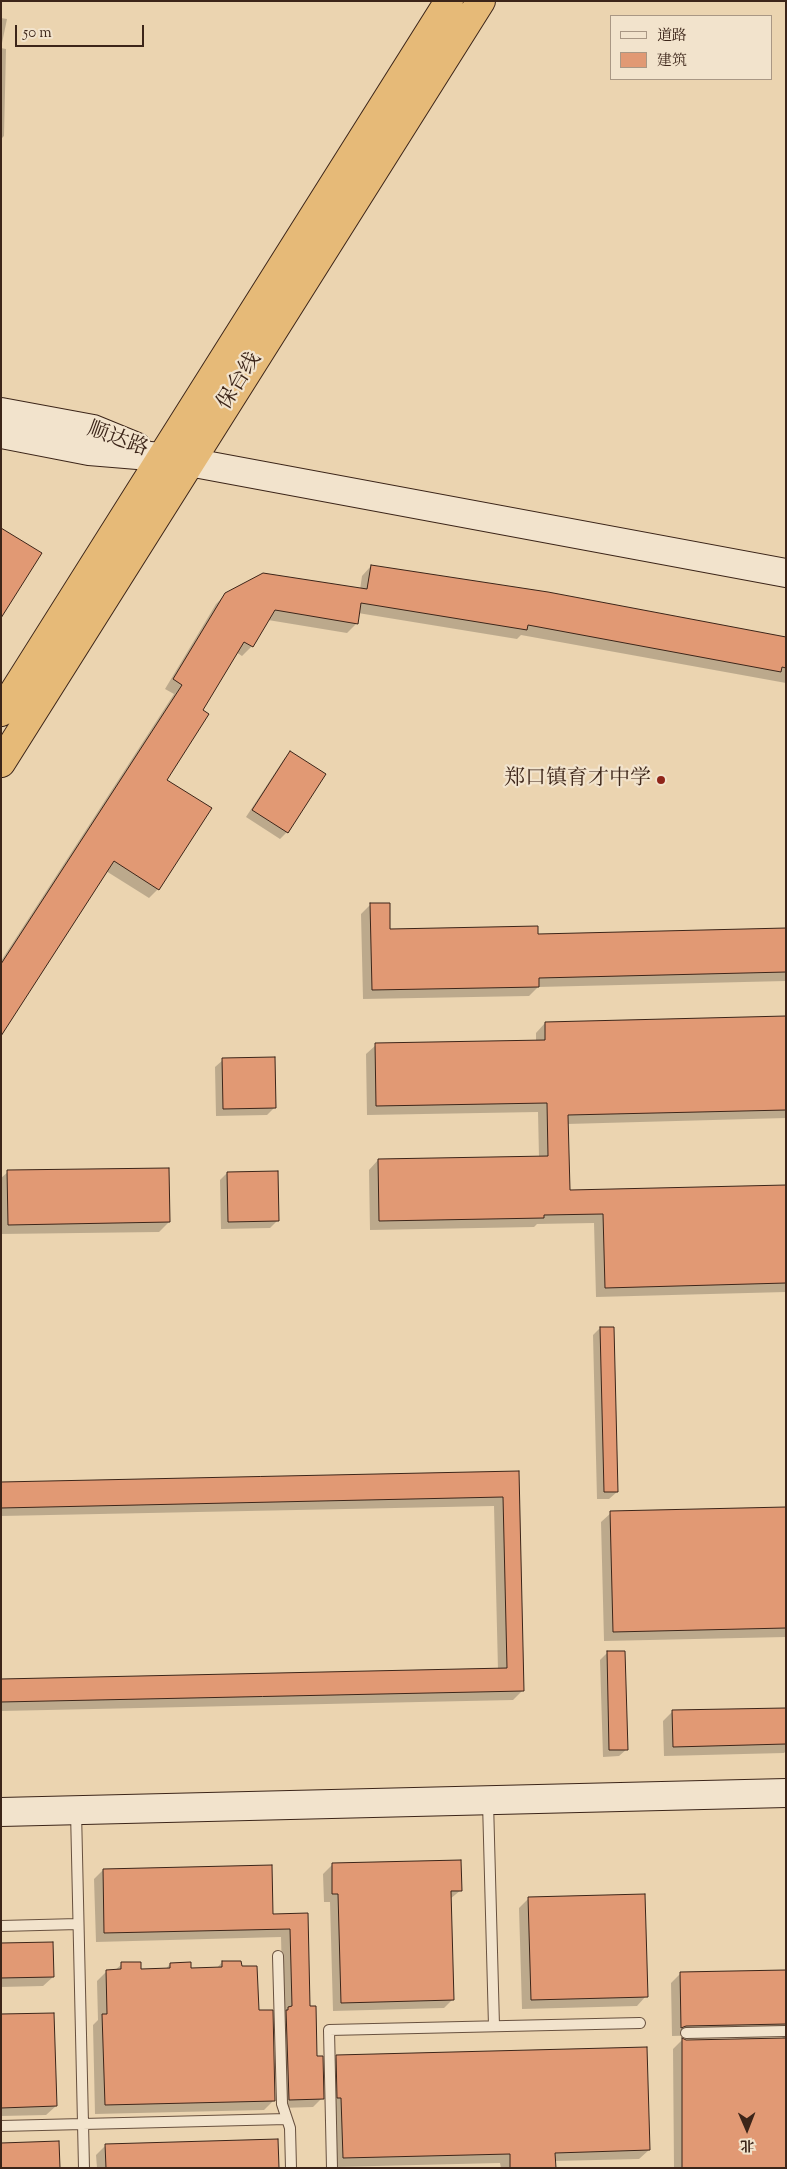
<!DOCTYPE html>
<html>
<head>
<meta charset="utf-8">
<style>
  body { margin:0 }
  #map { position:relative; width:787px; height:2169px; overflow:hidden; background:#ebd4b0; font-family:"Sorts Mill Goudy","Noto Serif SC",serif }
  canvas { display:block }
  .frame { position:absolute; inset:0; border:2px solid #3c2519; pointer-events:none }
  .legend { position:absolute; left:610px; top:15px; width:162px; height:65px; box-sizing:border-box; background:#f2e3cc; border:1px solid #a99784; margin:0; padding:6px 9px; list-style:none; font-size:15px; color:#3c2519 }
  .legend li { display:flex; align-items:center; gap:10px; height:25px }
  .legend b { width:25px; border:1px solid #a99784 }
  .north { position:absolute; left:722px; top:2104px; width:50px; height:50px; -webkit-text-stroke:4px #f2e3cc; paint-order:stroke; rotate:179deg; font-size:14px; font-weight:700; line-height:20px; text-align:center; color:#3c2519 }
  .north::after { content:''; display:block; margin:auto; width:18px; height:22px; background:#3c2519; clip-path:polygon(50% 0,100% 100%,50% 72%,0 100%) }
  .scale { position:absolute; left:15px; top:25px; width:129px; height:22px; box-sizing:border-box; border:2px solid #3c2519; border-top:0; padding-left:6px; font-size:15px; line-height:18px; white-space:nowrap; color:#3c2519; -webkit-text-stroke:4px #f2e3cc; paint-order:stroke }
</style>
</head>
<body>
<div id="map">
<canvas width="787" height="2169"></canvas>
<div class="frame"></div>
<ul class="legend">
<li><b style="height:6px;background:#f2e3cc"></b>道路</li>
<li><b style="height:14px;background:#e19974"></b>建筑</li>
</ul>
<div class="north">北</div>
<div class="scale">50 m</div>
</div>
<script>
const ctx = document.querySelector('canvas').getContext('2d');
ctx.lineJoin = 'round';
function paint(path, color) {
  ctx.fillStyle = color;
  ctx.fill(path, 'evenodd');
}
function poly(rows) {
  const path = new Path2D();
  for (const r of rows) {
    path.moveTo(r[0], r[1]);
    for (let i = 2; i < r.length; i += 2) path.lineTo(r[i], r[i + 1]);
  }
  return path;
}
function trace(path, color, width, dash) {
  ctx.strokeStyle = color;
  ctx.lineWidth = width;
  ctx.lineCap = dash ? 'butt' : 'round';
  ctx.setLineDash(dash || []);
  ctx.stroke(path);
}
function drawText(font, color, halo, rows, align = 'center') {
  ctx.font = font + ' "Sorts Mill Goudy","Noto Serif SC",serif';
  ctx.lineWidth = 4.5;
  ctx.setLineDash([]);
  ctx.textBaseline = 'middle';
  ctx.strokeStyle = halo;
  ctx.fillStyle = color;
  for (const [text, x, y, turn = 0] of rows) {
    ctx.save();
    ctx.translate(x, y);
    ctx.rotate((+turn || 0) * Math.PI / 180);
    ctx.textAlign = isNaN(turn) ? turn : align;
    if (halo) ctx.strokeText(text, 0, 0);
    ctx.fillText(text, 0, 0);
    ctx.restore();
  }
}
const shadow = poly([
  [1,18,7,19,1,48],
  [1,48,6,49,4,136,1,139],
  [371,566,786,638,786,683,521,635,517,639,358,613,357,623,347,633,268,620,252,646,242,656,236,652,201,710,165,780,158,889,149,898,106,871,1,1034,1,961,174,694,165,689,216,604,226,594,360,590,362,576],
  [290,753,287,832,280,839,246,817,284,759],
  [371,904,389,930,537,935,786,929,786,981,538,987,529,996,363,999,361,914],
  [786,1017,786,1118,567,1124,569,1192,786,1187,786,1292,596,1297,594,1223,537,1224,534,1227,370,1230,369,1170,378,1160,539,1157,538,1112,367,1115,366,1054,376,1045,536,1042,536,1033,545,1023],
  [223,1060,274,1108,267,1115,216,1116,215,1067],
  [8,1172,169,1222,159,1232,1,1234,1,1178],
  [227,1173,277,1221,270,1228,221,1229,220,1180],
  [600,1328,617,1492,609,1499,597,1499,593,1335],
  [518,1473,523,1690,513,1700,1,1711,1,1681,498,1670,494,1506,1,1516,1,1484],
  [786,1508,786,1637,604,1641,601,1522,611,1513],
  [607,1653,627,1749,619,1756,603,1757,600,1660],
  [786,1709,786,1751,784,1753,664,1756,663,1721,672,1712],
  [332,1865,461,1890,450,1899,453,1999,444,2008,333,2011,330,1902,324,1902,323,1874],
  [103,1870,272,1916,307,1915,309,2007,322,2098,313,2107,280,2108,283,2013,281,1937,96,1942,94,1879],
  [529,1898,646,1996,637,2006,522,2009,519,1908],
  [1,1945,53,1977,43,1986,1,1987],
  [222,1962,257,2012,274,2100,264,2110,95,2114,93,2025,98,2020,97,1981,107,1971,114,1971,122,1964,140,1970,165,1970,170,1964,190,1969,217,1968],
  [786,1971,786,2168,674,2168,673,2049,682,2040,686,2041,783,2039,782,2036,776,2033,672,2036,671,1983,681,1973],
  [1,2016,56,2106,46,2115,1,2116],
  [337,2057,649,2150,639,2159,554,2161,554,2168,501,2168,500,2163,334,2167,327,2066],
  [106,2145,278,2168,97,2168,96,2155]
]);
const building = poly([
  [1,528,42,553,1,618,1,528],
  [371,565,548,592,786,637,786,668,782,667,781,672,528,625,527,630,361,603,358,624,275,610,253,647,244,642,203,710,209,714,167,780,212,808,159,890,114,861,1,1036,1,964,182,685,173,679,225,593,263,573,367,589,371,565],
  [290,751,326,774,288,833,252,810,290,751],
  [370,903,390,903,390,929,538,926,538,934,786,928,786,972,539,978,539,987,372,990,370,903],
  [786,1016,786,1110,568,1115,570,1190,786,1185,786,1283,605,1288,603,1214,544,1215,544,1218,379,1221,378,1159,548,1156,547,1103,376,1106,375,1043,545,1040,545,1022,786,1016],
  [275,1057,276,1108,223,1109,222,1058,275,1057],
  [169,1168,170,1222,8,1225,7,1170,169,1168],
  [278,1171,279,1221,228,1222,227,1172,278,1171],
  [600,1327,614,1327,618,1492,604,1492,600,1327],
  [519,1471,524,1691,1,1702,1,1679,507,1668,503,1497,1,1508,1,1482,519,1471],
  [786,1507,786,1628,613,1632,610,1511,786,1507],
  [607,1651,625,1651,628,1750,609,1750,607,1651],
  [786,1708,786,1744,673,1747,672,1710,786,1708],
  [461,1860,462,1891,451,1891,454,2000,341,2003,338,1894,332,1894,332,1863,461,1860],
  [272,1865,273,1914,308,1913,310,2006,316,2006,317,2056,323,2056,324,2099,289,2100,286,2010,288,2010,288,2007,292,2006,290,1929,104,1933,103,1869,272,1865],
  [645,1894,648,1997,531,2000,528,1897,645,1894],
  [53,1942,54,1977,1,1978,1,1943,53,1942],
  [222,1961,241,1961,242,1966,257,1966,259,2010,273,2010,275,2101,105,2105,102,2014,107,2014,106,1970,121,1969,121,1962,141,1962,141,1969,170,1968,170,1963,191,1962,191,1968,222,1967,222,1961],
  [786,1970,786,2024,686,2026,681,2028,680,1972,786,1970],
  [54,2013,57,2106,1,2108,1,2014,54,2013],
  [682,2038,686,2040,786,2038,786,2168,682,2168,682,2038],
  [647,2047,650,2150,555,2153,556,2168,510,2168,510,2154,343,2158,341,2098,337,2098,336,2055,647,2047],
  [278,2139,279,2168,106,2168,105,2144,278,2139],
  [59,2141,60,2168,1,2168,1,2143,59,2141]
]);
const lane = poly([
  [488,1802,494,2026],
  [76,1811,84,2168],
  [1,1926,78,1924],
  [278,1956,282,2104,290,2128,291,2168],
  [686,2033,786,2031],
  [1,2126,287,2119],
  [332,2168,329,2030,640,2023]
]);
const secondary = poly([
  [1,412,93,429,137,447],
  [1,434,89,451,162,457,786,573],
  [1,1812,786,1793]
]);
const highway = poly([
  [1,712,449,1],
  [1,763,481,1]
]);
const markers = [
  [661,780,5,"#8f2418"]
];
const streetNames = [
  ["保台线",241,382,-58],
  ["顺达路",117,441,20]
];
const poiNames = [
  ["郑口镇育才中学",651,780]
];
paint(shadow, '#0003');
paint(building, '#e19974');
trace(building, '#3c2519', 1);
trace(lane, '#68513f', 12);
trace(secondary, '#3c2519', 30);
trace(highway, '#3c2519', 30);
trace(lane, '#f2e3cc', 10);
trace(secondary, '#f2e3cc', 28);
trace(highway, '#e6ba78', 28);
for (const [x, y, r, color] of markers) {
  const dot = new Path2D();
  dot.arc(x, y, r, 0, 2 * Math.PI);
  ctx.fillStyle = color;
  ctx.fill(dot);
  trace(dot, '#f2e3cc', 2);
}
drawText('21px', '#3c2519', '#f2e3cc', streetNames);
drawText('21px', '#3c2519', '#f2e3cc', poiNames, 'right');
</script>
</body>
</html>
